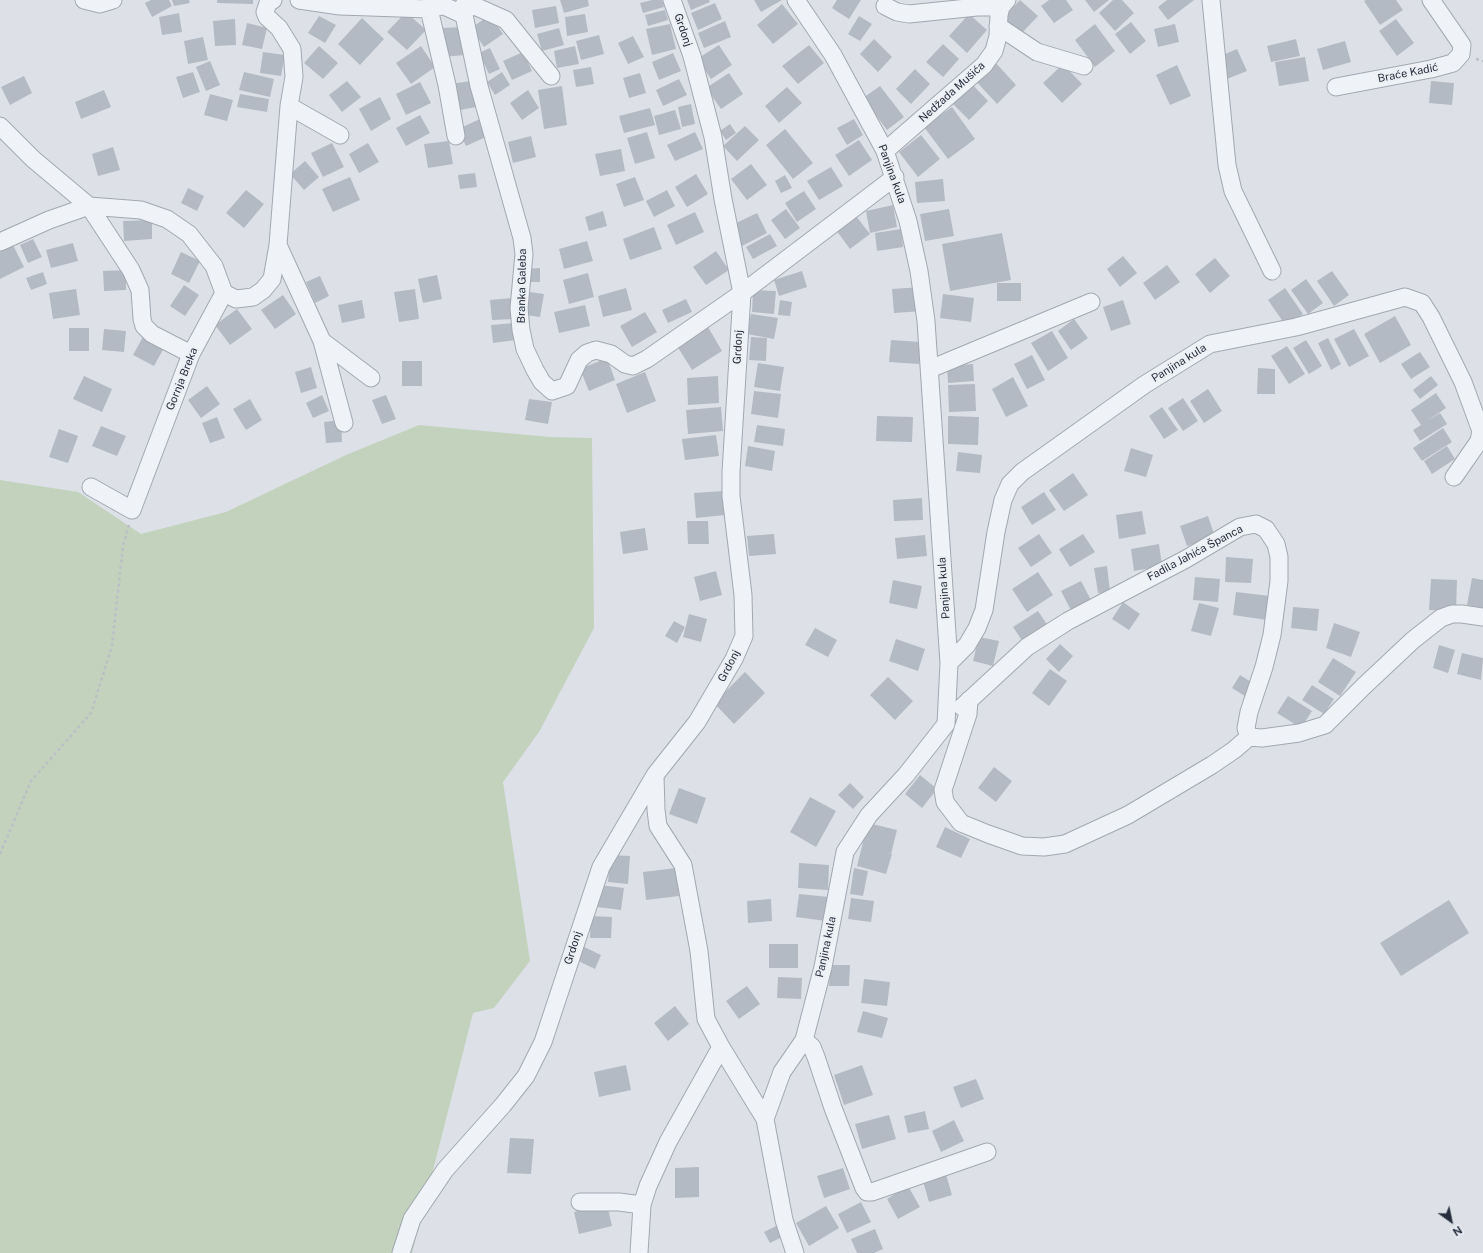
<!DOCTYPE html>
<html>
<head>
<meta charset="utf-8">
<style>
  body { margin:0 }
  #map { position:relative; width:1483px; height:1253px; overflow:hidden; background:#dde1e7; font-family:"Public Sans",sans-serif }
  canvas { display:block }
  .north { position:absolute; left:1431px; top:1201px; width:40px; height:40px; -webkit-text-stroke:3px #ecf0f5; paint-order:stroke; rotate:147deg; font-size:11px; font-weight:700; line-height:16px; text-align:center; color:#262e3e }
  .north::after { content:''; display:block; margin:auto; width:14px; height:18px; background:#262e3e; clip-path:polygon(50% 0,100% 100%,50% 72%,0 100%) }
</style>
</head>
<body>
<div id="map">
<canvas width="1483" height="1253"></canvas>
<div class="north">N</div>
</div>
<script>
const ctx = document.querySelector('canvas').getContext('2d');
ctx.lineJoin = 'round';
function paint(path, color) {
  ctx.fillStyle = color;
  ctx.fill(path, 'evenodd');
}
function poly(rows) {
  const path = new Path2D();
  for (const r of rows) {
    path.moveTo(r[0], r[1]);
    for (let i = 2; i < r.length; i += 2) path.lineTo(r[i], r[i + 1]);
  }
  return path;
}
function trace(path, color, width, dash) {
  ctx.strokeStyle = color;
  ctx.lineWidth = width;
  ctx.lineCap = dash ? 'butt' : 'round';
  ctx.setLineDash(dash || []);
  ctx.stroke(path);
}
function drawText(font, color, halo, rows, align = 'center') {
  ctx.font = font + ' "Public Sans",sans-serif';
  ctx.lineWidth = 4;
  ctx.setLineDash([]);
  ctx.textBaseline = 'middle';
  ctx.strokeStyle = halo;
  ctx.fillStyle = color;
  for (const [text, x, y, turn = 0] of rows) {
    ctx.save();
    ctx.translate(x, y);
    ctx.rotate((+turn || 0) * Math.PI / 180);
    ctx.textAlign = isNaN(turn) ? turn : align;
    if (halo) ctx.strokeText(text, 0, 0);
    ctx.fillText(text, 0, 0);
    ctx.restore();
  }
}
const green = poly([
  [419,425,550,437,592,438,594,628,539,732,503,782,530,961,494,1008,473,1013,412,1253,0,1253,0,480,78,492,141,534,226,512,346,455]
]);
const building = poly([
  [151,0,169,0,172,6,152,17,145,3],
  [172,0,189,0,190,3,174,6],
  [217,0,253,0,253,4,217,3],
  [560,0,588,0,589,6,564,13],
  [652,0,662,0,664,7,643,13,640,3],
  [687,0,709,0,710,2,691,10],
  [754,0,782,0,761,12],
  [837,0,861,0,849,19,832,8],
  [1020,0,1038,16,1021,34,1003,18],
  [1049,0,1066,0,1073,10,1054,23,1041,6],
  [1085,0,1109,0,1094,12],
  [1113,0,1122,0,1134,13,1115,31,1099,13],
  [1167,0,1194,0,1168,20,1158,7],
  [1366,0,1396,0,1403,10,1380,25,1364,1],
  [715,3,722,19,698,30,691,13],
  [782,4,798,24,773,44,757,25],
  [556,6,559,23,535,28,532,10],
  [665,10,668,20,648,26,645,15],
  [406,12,426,30,407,50,387,32],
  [179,13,182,32,162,35,159,17],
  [585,14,588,32,567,36,565,17],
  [969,14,987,30,967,53,949,36],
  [490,15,503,34,484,47,471,28],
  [319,16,336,25,325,43,308,33],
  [859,16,872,24,860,41,848,34],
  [362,18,384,39,360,65,338,44],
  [235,19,236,45,215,46,213,21],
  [1396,19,1414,43,1397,56,1379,31],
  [725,21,731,37,704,48,698,33],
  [1131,22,1146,41,1130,54,1115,34],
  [247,23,267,28,262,49,242,45],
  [670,24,676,49,652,55,646,29],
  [1095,24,1115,51,1095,67,1075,40],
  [1175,24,1179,42,1158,47,1154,29],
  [462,27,464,55,443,57,442,28],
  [559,28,564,45,542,51,537,34],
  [599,35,604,54,581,60,576,41],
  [633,36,644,57,628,64,618,43],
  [203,37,208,60,188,64,184,41],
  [874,39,892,57,878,72,860,54],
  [1296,39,1300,56,1271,62,1267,46],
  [1345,41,1351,62,1323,70,1317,49],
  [943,44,959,59,943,77,926,62],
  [719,45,732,65,711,79,697,59],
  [809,45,824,63,798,84,782,66],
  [319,46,338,63,323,79,304,63],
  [421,46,435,67,411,84,396,63],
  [575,46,579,64,557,68,554,51],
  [490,48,500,69,489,74,479,53],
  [1237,49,1247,71,1227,79,1218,57],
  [263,52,285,55,281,76,260,73],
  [523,52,532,71,512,80,503,61],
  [673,53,681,71,659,80,652,62],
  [1305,57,1309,81,1279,86,1275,62],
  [210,61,220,85,206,91,196,67],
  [994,61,1016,85,997,104,974,79],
  [1063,64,1082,84,1062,103,1043,83],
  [1177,65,1191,96,1170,105,1156,75],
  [591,67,594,84,576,87,573,70],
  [915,69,930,84,911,104,896,89],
  [193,72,200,92,183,98,176,77],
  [244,72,274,79,270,97,239,90],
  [502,72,510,85,495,95,487,82],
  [640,73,646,93,629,98,623,78],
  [729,73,743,94,721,109,706,88],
  [24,76,32,93,10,105,1,87],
  [679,79,687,95,663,106,656,90],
  [347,81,361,97,342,112,329,95],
  [471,81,476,107,455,111,450,84],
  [1431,81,1454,83,1452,105,1429,103],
  [420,82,431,103,406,115,396,94],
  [971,83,988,101,969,120,951,102],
  [562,86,567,125,544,129,538,90],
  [880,86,904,117,887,130,863,98],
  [787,87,802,103,779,123,765,106],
  [104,90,111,107,81,119,75,102],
  [528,90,539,108,522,120,510,103],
  [210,94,233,100,227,121,204,115],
  [240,94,269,99,267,112,237,107],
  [380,97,391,119,371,131,359,109],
  [691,104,695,124,682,127,678,107],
  [952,107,975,139,948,159,924,127],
  [650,108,655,125,624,133,619,116],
  [675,110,681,129,659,135,654,116],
  [420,115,430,133,406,146,396,128],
  [480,119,488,136,466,146,458,129],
  [854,119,863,135,847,145,837,128],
  [730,124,736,133,726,140,720,131],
  [745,126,759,140,737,161,723,146],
  [785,129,813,163,793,179,766,145],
  [647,132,655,158,635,164,627,138],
  [695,132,703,149,675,161,667,145],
  [921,135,940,159,918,177,899,152],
  [531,136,536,157,513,163,508,142],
  [859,140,872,160,849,176,835,155],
  [449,141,453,164,428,168,424,144],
  [332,143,344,167,323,177,311,153],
  [368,143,379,162,359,173,349,154],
  [113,147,120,170,98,176,92,154],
  [621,149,625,171,600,176,595,154],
  [305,161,319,177,304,190,290,174],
  [751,164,767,185,747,200,731,179],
  [831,167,843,186,819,200,807,181],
  [475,173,477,187,460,189,458,175],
  [696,174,708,194,687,207,675,187],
  [785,175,792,188,781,193,775,181],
  [350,177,360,200,333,212,322,189],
  [635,177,644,200,624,207,616,184],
  [943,179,945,201,917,203,915,182],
  [188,188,204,196,197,211,181,203],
  [246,190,264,204,244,228,226,213],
  [667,190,675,206,654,217,646,201],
  [804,191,816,209,797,222,785,203],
  [893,205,897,227,870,233,866,211],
  [786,209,800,228,785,239,771,220],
  [949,209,954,236,925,241,920,214],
  [603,211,607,226,589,231,585,217],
  [695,212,704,232,676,245,667,225],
  [757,213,767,233,742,246,732,225],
  [856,216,870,234,850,249,836,230],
  [152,220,152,239,124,241,123,221],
  [654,227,662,249,630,260,623,239],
  [901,229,903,247,877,251,875,233],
  [1002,233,1011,280,950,291,942,244],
  [770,234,777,246,753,259,746,247],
  [33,239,42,257,28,263,20,245],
  [587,241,593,261,564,269,559,249],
  [73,243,78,261,51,268,46,250],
  [13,245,24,267,0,279,0,252],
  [716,251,729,270,706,285,693,267],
  [181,252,200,261,189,283,171,274],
  [1123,256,1137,273,1120,287,1107,269],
  [1215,258,1230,276,1210,293,1195,274],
  [1167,265,1180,282,1155,300,1143,283],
  [540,268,540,282,524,282,524,269],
  [126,270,126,290,104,291,103,271],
  [802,271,807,287,779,296,774,280],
  [1332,271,1349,295,1334,306,1317,281],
  [43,272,47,284,31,290,26,278],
  [588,273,594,297,569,304,563,280],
  [437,275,442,299,423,303,418,279],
  [320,276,329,296,315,303,306,282],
  [1306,279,1323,303,1308,314,1291,290],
  [997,283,1021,283,1021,301,997,301],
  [184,285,199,295,185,316,170,306],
  [921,287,923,311,894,313,892,289],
  [626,288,632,310,603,317,598,296],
  [1285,288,1303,314,1286,326,1268,300],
  [76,289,80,315,53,319,49,293],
  [415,289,419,319,399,322,394,292],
  [753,290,776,291,774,314,752,312],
  [530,292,544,294,540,317,526,315],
  [943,294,974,298,971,322,940,318],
  [283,295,296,314,275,329,261,310],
  [512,298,514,319,492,320,490,300],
  [686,299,692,312,668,323,662,310],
  [362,300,365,318,342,323,338,305],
  [780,300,792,302,790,316,778,315],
  [1123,300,1131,324,1111,331,1103,307],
  [585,305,590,326,559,333,554,312],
  [237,309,252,329,230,345,215,325],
  [645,312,657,332,632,347,620,326],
  [751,314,778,318,774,339,747,334],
  [1395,316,1411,345,1380,363,1364,334],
  [1074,319,1088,338,1071,350,1058,331],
  [514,323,516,340,493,343,491,325],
  [708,327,722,351,692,370,677,346],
  [69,328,89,328,89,351,69,351],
  [104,329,126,331,124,352,102,350],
  [1354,329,1369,356,1349,367,1334,339],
  [1052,331,1068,358,1048,371,1031,343],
  [144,335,165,346,154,366,133,355],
  [751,337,767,338,766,361,749,360],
  [1328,338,1341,364,1331,370,1318,343],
  [891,340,921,342,919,364,889,362],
  [1306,340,1322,366,1309,374,1293,348],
  [1287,346,1305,374,1289,384,1271,356],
  [1420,352,1430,367,1411,379,1401,364],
  [1032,355,1045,380,1027,389,1014,364],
  [607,358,615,380,589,391,580,369],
  [402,361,422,361,422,386,402,386],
  [758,363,784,367,780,391,754,387],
  [973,364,974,381,948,383,947,366],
  [311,367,317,388,301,393,295,372],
  [1258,368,1275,369,1275,394,1257,394],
  [645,372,656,401,627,413,616,384],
  [84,376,112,389,102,412,73,399],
  [718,376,719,403,688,405,687,378],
  [1431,376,1438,385,1420,399,1413,390],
  [1013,377,1028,406,1006,417,992,389],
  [975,384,976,411,949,412,948,385],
  [207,386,220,404,201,418,188,400],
  [1208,389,1222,411,1204,423,1190,401],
  [754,391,781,394,778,418,751,414],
  [1436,393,1446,408,1427,421,1440,413,1447,424,1420,441,1413,430,1421,425,1411,410],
  [322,395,329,411,313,418,306,403],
  [386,395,396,419,382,424,372,400],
  [1183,398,1198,421,1183,431,1168,408],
  [250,399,262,420,246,430,233,409],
  [529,399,552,402,548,424,525,420],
  [721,407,723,431,688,434,686,410],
  [1162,407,1178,430,1164,439,1149,416],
  [877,416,913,417,912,442,876,441],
  [948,416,979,417,978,445,948,444],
  [217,417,225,438,210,443,202,423],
  [341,420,342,442,326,443,324,422],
  [757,425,785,429,783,446,754,442],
  [101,426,126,436,117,456,92,446],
  [1443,428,1452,442,1422,461,1413,448],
  [59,429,78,436,68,463,49,457],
  [716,435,719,456,685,460,682,439],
  [748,446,775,451,772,471,745,466],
  [1447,446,1455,459,1432,474,1424,461],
  [1131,448,1153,455,1146,477,1124,471],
  [958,452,982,455,980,473,956,471],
  [1073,473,1088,495,1064,511,1049,490],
  [723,491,725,515,696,518,694,493],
  [1044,492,1056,510,1032,525,1021,507],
  [922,498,923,520,894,521,893,500],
  [1142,511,1146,534,1119,539,1116,515],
  [1208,516,1215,537,1187,546,1180,526],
  [687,521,708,521,709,544,688,544],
  [645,528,648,550,623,554,620,532],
  [774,534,776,554,749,556,747,536],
  [1039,534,1052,553,1031,567,1018,548],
  [1083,534,1095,552,1070,567,1059,549],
  [925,535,927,556,897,559,895,538],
  [1159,544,1162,566,1134,571,1131,549],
  [1226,557,1253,559,1251,583,1225,582],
  [1107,566,1110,592,1098,593,1094,568],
  [716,571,722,595,700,601,694,577],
  [1038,572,1053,595,1027,612,1012,589],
  [1195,577,1220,579,1218,602,1193,600],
  [1472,578,1483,580,1483,608,1467,605],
  [1431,579,1457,580,1456,611,1429,610],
  [893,580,922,586,917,609,889,603],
  [1081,581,1092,602,1072,612,1061,591],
  [1236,592,1270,596,1267,620,1233,615],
  [1123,602,1140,614,1129,630,1112,619],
  [1199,603,1219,608,1211,636,1191,631],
  [1293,607,1319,609,1317,631,1291,628],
  [1038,611,1050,629,1025,645,1013,627],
  [689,614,707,619,701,642,683,637],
  [674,621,685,627,677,643,665,636],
  [1334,623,1360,632,1351,657,1326,648],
  [815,628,837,640,828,657,805,645],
  [979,637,999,641,993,666,973,661],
  [896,639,925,649,918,671,889,661],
  [1060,644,1073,656,1059,672,1046,659],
  [1439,645,1455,650,1448,673,1433,668],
  [1462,653,1483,658,1481,680,1457,674],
  [1333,658,1356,672,1340,696,1318,682],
  [1050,669,1067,681,1049,706,1032,693],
  [745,672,765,693,734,724,714,703],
  [1240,675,1256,685,1248,698,1232,688],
  [888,677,913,701,895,720,870,695],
  [1312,685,1334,699,1324,714,1302,700],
  [1288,696,1312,711,1301,728,1277,713],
  [994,767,1012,781,996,802,978,788],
  [920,775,937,789,922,808,905,794],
  [850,783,864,797,853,809,838,795],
  [679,788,706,798,697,824,669,814],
  [810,797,836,811,816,847,790,832],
  [868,823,897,830,891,854,882,852,892,854,886,874,857,866],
  [945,827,970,839,961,858,936,847],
  [610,855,630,856,628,884,608,882],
  [799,863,829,865,828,890,798,888],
  [676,868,679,896,646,900,643,872],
  [854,868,868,871,863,896,850,894],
  [599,885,624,888,621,910,597,907],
  [799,894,829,897,826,921,796,917],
  [851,898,874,901,871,922,848,919],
  [771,899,772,921,748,923,747,901],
  [1449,900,1469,933,1401,976,1380,943],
  [591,916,612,917,611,938,590,938],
  [578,944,601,955,595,969,572,958],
  [769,944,798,944,798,968,769,968],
  [830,965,850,965,849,986,829,986],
  [778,977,802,978,801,999,777,998],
  [864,979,890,982,887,1006,861,1003],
  [747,986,760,1004,739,1019,726,1001],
  [675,1006,689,1024,668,1041,654,1023],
  [863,1011,888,1018,882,1038,857,1032],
  [626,1065,631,1090,599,1097,594,1072],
  [862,1065,873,1095,844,1105,834,1075],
  [976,1079,984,1099,961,1108,953,1087],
  [925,1111,929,1129,908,1133,904,1116],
  [889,1115,896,1139,862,1149,855,1124],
  [954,1120,964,1141,941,1152,932,1131],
  [510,1138,534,1139,531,1174,507,1173],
  [699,1167,699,1197,675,1198,675,1168],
  [843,1168,850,1189,824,1198,817,1176],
  [945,1171,952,1195,929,1202,922,1178],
  [908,1186,920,1207,898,1219,887,1199],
  [861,1202,871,1222,847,1233,838,1214],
  [607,1204,612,1226,579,1234,574,1212],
  [826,1206,839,1228,809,1246,796,1223],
  [778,1225,784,1236,770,1243,764,1232],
  [875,1229,883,1249,874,1253,857,1253,851,1239]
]);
const path = poly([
  [1476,59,1483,61],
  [0,854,31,781,91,713,112,646,123,546,129,525]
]);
const street = poly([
  [84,0,100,4,113,0],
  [299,0,340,6,429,9,442,6],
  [431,0,464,15,479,86,522,238,524,254,519,308,521,330,525,349,535,370,542,382,552,391,567,386,579,360,587,353,596,350,611,354,625,364,633,366,647,359,742,293,895,177],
  [1211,0,1227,165,1233,191,1272,271],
  [464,5,477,7,506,20,551,76],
  [885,6,897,12,909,14,977,7,1001,7],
  [429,9,447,85,456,136],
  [998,26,1037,52,1084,66],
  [1336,87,1431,69,1453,63,1461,54,1462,45,1431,0],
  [289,106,340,135],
  [0,126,33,159,89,206,131,270,140,290,142,319,144,326,152,334,191,354],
  [885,151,984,65,994,51,998,36,999,15,1001,7,1007,0],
  [0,242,49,220,89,206,141,210,167,219,189,234,214,266,224,293],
  [278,245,322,341,344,423],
  [224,293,236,299,253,297,263,290,272,279,278,245,289,106,294,77,292,49,279,28,267,17,265,12,268,3,273,0],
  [322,341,371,378],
  [930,369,1091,302],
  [91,487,132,510,191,354,224,293],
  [949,663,967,645,977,628,984,610,996,532,1003,500,1010,484,1022,472,1144,385,1210,344,1296,327,1405,297,1422,303,1431,317,1463,382,1481,431,1479,441,1454,477],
  [969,700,968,714,943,790,945,802,961,823,988,834,1022,846,1044,847,1065,844,1128,815,1212,765,1234,750,1249,737,1262,738,1299,733,1325,725,1364,686,1413,640,1441,618,1452,614,1462,614,1483,617],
  [962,707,1027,647,1068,621,1186,559,1240,527,1256,524,1266,529,1276,544,1279,557,1279,581,1272,635,1264,667,1249,712,1246,728,1249,737],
  [655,775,656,810,658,826,683,865,699,951,706,1019,721,1047,765,1119],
  [804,1040,812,1047,816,1057,833,1108,864,1188,867,1192,872,1192,987,1152],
  [580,1202,619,1202,642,1205,648,1186,668,1142,721,1047],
  [401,1253,412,1219,445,1170,503,1105,526,1076,543,1042,601,867,655,775,697,722,734,659,744,636,743,595,731,496,731,472,742,293,723,199,713,137,692,56,672,0],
  [639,1253,642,1205],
  [795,1253,784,1220,765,1119,782,1072,804,1040,823,967,845,852,869,815,906,775,946,724,949,663,926,321,919,271,908,221,885,151,833,55,796,0]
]);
const streetNames = [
  ["Grdonj",683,30,71],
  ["Braće Kadić",1408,73,-11],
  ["Nedžada Mušića",952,92,-42],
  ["Panjina kula",892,174,70],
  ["Branka Galeba",522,286,-89],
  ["Grdonj",738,347,-87],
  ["Panjina kula",1179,363,-32],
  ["Gornja Breka",182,379,-68],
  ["Fadila Jahića Španca",1195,553,-28],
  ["Panjina kula",944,588,-94],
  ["Grdonj",729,666,-62],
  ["Panjina kula",826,947,-78],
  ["Grdonj",573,948,-72]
];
paint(green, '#c2d2bd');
paint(building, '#b4bac4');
trace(street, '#a2a8b1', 19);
trace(path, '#bbbfc6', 2.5, [3, 3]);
trace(street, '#eff2f6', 17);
drawText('11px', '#262e3e', '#ecf0f5', streetNames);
</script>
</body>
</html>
